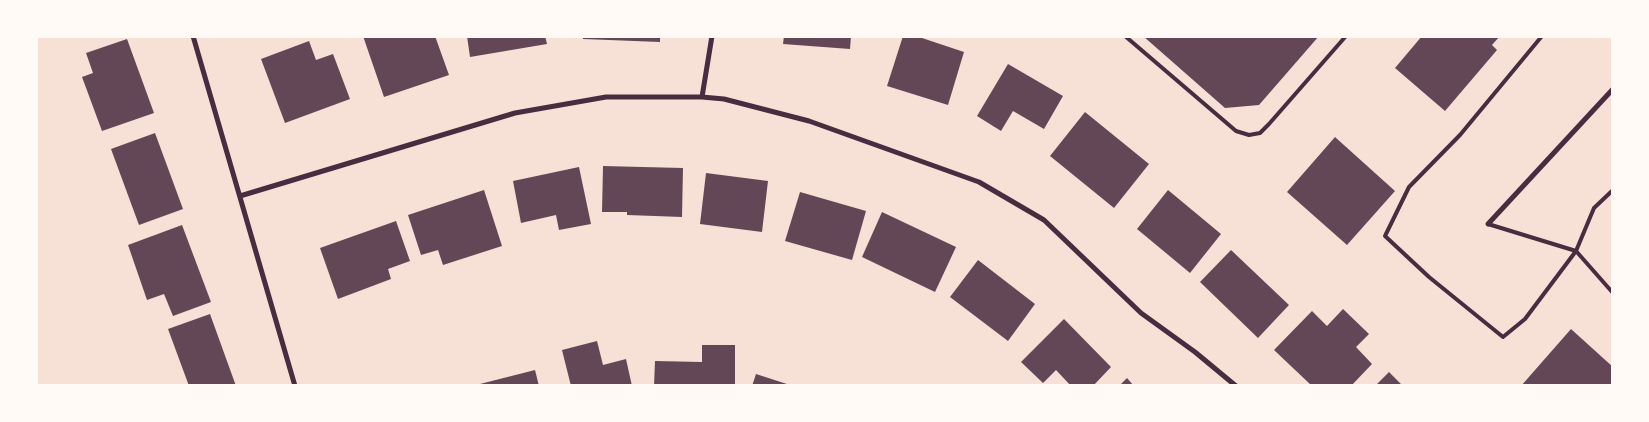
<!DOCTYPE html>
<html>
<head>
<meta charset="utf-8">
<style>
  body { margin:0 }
  #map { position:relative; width:1649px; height:422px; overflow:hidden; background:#f7e1d7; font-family:Jost,sans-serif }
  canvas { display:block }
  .frame { position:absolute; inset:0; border:38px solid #fffaf5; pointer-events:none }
</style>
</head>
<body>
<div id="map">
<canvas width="1649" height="422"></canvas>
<div class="frame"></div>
</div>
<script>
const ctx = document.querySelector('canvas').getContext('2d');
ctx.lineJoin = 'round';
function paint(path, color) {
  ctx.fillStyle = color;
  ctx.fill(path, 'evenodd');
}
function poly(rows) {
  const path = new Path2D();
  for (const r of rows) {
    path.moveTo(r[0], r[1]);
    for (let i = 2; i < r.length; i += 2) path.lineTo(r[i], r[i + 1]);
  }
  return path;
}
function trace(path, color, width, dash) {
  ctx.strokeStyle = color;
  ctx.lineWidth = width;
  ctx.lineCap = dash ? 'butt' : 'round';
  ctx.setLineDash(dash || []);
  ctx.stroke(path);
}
const building = poly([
  [363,36,435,36,449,75,384,97],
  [467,36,545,36,547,44,470,57],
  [583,36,660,36,660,42,583,39],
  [784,36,851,36,850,49,783,44],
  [903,36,916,36,964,52,948,105,887,86],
  [1143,36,1319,36,1259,105,1225,108],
  [1422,36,1500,36,1492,45,1497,50,1445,111,1395,68],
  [127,39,154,113,102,131,82,77,93,73,86,53],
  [309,41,316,60,333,54,350,99,285,123,261,59],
  [1008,64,1063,96,1044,129,1013,111,1001,131,977,116],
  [1085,112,1149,164,1114,208,1050,156],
  [155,133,183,209,139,225,111,149],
  [1335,137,1395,191,1347,245,1287,192],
  [603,166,683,168,682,217,627,215,627,212,602,212],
  [579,167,591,224,559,230,556,215,521,223,513,181],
  [706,173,768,181,762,232,700,224],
  [484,190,502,246,443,265,438,250,421,255,408,215],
  [1168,190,1221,234,1190,273,1137,229],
  [800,192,866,211,852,260,785,241],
  [882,212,956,247,935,292,862,257],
  [396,221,410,261,388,269,391,279,338,299,320,248],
  [182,225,211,302,173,316,164,294,147,300,128,245],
  [1231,250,1289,305,1258,338,1200,282],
  [978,260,1035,304,1008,341,950,297],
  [1343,309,1369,334,1356,347,1372,364,1351,386,1312,386,1274,350,1312,311,1327,326],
  [210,314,236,386,189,386,168,329],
  [1064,319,1111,367,1093,386,1071,386,1056,370,1043,383,1021,362],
  [1571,329,1613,367,1613,386,1521,386],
  [597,341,603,365,626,359,632,386,571,386,562,350],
  [702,345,735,345,735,386,654,386,655,361,702,362],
  [535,370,539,386,476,386,476,385],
  [1389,372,1403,386,1375,386],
  [756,374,790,385,790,386,752,386],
  [1127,378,1134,386,1119,386]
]);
const service = poly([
  [1125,36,1236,131,1249,135,1260,133,1269,124,1346,36],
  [1542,36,1460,135,1409,187,1385,236,1429,277,1503,337,1525,319,1576,251,1594,208,1613,190],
  [1488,224,1576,251,1613,293]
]);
const minor = poly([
  [193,36,295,386],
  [702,97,712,36],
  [240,196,515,113,606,97,702,97,724,99,809,121,979,182,1044,220,1141,313,1195,352,1236,386],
  [1488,224,1613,89]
]);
paint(building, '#644757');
trace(service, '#4a2c40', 4);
trace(minor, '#4a2c40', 5);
</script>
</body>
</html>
